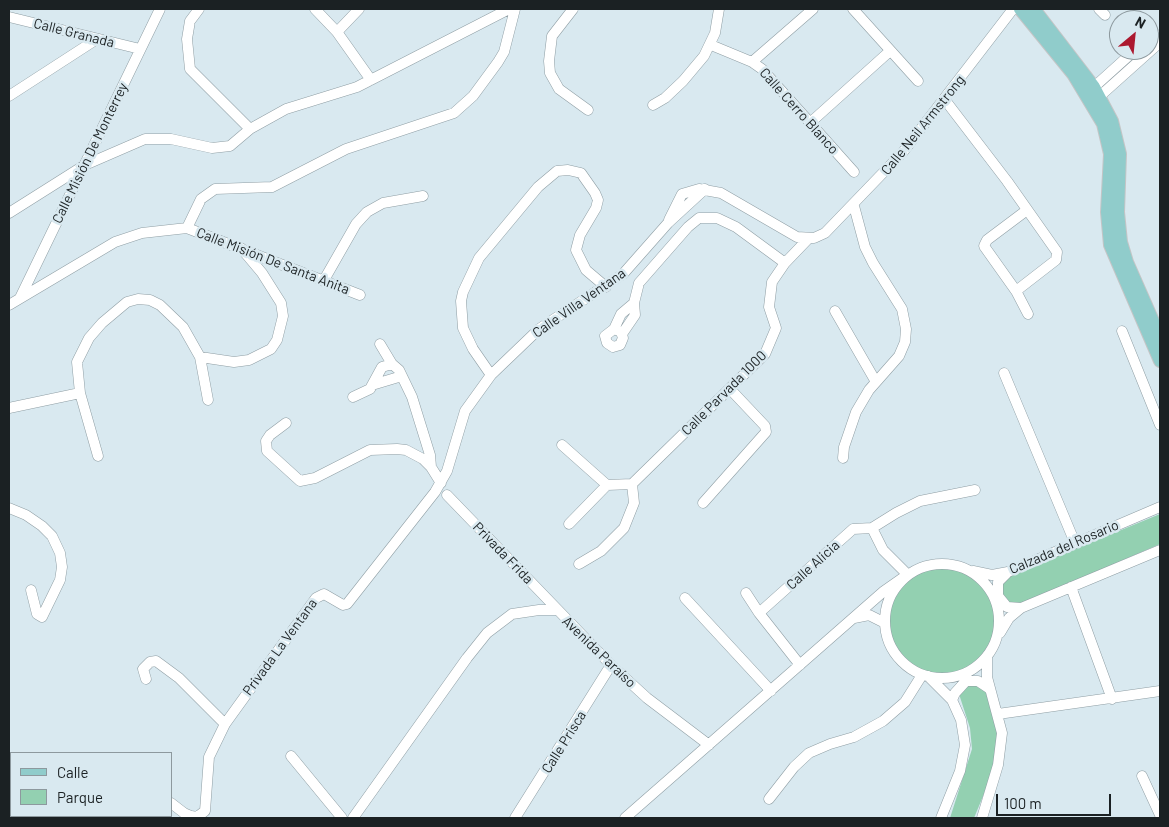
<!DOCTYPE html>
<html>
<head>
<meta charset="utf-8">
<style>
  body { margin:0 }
  #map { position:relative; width:1169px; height:827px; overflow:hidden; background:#d9e9f0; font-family:Barlow,sans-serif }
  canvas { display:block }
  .frame { position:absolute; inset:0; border:10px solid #1b2123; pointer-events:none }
  .legend { position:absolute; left:10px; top:752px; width:162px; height:65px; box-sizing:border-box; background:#d9e9f0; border:1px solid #8d999e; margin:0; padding:6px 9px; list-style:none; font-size:15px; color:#1b2123 }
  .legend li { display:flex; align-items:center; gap:10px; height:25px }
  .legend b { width:25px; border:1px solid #8d999e }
  .north { position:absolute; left:1109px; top:10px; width:50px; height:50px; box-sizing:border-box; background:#d9e9f0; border:1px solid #8d999e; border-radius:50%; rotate:28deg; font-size:14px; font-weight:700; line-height:20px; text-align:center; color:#1b2123 }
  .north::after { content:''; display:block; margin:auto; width:18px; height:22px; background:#ac182f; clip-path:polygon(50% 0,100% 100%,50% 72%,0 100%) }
  .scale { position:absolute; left:996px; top:794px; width:115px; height:22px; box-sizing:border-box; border:2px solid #1b2123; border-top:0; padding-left:6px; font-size:15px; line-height:18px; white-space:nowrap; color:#1b2123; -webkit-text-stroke:4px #d9e9f0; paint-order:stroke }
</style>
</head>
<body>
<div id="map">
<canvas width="1169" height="827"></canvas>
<div class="frame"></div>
<ul class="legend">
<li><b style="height:6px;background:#90cccb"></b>Calle</li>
<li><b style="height:14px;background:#93d0b1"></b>Parque</li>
</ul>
<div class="north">N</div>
<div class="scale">100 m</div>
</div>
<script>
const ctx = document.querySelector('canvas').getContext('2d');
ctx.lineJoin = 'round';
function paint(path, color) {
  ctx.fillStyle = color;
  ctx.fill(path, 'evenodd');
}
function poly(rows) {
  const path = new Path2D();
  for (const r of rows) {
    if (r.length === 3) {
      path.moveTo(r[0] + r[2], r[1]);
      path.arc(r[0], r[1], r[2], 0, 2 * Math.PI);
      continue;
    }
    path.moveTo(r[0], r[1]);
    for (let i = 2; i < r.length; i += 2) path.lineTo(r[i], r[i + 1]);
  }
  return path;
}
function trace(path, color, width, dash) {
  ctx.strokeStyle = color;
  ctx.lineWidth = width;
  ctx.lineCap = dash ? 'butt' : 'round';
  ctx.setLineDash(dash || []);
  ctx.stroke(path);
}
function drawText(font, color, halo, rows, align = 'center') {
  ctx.font = font + ' Barlow,sans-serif';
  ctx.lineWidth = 5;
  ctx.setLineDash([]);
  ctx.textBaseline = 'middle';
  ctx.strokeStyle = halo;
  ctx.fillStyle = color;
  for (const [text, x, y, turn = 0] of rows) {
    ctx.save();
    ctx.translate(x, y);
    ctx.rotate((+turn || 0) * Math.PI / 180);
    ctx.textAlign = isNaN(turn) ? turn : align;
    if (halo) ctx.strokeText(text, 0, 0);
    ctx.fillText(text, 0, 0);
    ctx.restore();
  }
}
const green = poly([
  [1160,514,1160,544,1018,606,1011,605,1003,599,1001,587,1010,576],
  [942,621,53],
  [965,683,984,687,996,722,998,741,993,772,974,818,950,818,972,749,970,728,959,694]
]);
const minor = poly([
  [199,9,190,21,187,39,190,69,250,129],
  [315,9,337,32,371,80],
  [573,9,552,36,549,61,550,73,559,89,588,110],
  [853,9,918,81],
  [1099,9,1105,15],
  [9,17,140,49],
  [337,32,359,9],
  [711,45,752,62,762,69,854,172],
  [752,62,813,9],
  [1094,87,1135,50],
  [9,96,97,39],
  [1100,96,1157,45,1157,35,1149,33],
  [945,100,1007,181,1057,252,1056,260,1016,291],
  [653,105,665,98,683,81,704,56,715,33,719,9],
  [811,122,890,51],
  [1027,210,987,240,984,246,1016,291,1028,314],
  [9,213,85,165,145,139,171,139,212,148,230,146,250,129,286,109,357,87,509,9],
  [669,220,682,194,699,189,721,193,797,237,814,238,825,233,903,152,1013,9],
  [187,228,201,199,215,189,272,187,346,149,454,113,473,96,498,62,504,52,515,9],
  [324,280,356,224,367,212,383,203,423,196],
  [20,298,160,9],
  [9,305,115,242,142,233,187,228,360,295],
  [835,311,876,382],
  [614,329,621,332,623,338,620,345,613,347,607,343,605,336,614,329,621,314,634,303,639,283,688,227,699,218,717,218,736,227,785,263],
  [1122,331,1160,425],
  [622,334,635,315,634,303],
  [380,344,392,364,399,370,412,397,430,455,431,467],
  [200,357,234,362,249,360,271,349,277,340,283,316,281,303,262,273,241,248],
  [1004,373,1075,543],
  [491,375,473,349,463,328,461,301,463,292,479,258,538,187,557,171,568,170,581,173,595,193,598,200,596,208,580,235,576,250,586,270,606,287],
  [372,385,402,376],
  [353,397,370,389,382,367,392,364],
  [9,408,80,393],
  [286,423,270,435,266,441,267,451,300,481,315,478,370,450,397,449,406,450,423,459,431,467,441,483],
  [562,445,607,485,632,484],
  [98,456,80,393,77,362,89,338,102,323,127,302,138,299,150,300,160,305,183,327,200,357,208,400],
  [843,458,844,447,856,412,869,390,899,356,905,342,906,329,902,309,873,263,865,247,854,206],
  [632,484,765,354,776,328,769,307,772,282,785,263,809,238],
  [447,495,611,665,647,698,709,745],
  [703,503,766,432,765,426,730,389],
  [9,508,26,515,42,526,52,536,60,553,62,567,60,580,42,617,37,614,31,590],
  [569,524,607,485],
  [872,528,896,513,920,501,975,490],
  [872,528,883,550,907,574],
  [942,621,57],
  [579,564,601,551,624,528,634,503,632,484],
  [973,571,992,575,1008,572,1160,507],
  [1007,573,998,582,998,596,1007,607,1021,608],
  [1071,587,1112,699],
  [746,593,759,613,800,665],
  [685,598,771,691],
  [759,613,853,529,872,528],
  [854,618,869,615,885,623],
  [1000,633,1009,618,1021,608,1160,550],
  [928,676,952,700,961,720,965,745,960,771,941,818],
  [146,679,143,669,150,662,156,661,179,678,225,724],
  [952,700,955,693,966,681,978,681,990,689],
  [998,714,1160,691],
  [291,756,342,818],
  [1142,776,1160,815],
  [769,799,794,767,809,753,830,744,854,737,883,721,905,702,922,675],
  [171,803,184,813,191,816,197,817,205,811,209,757,225,724,316,598,324,594,343,605,347,604,435,492,447,471,465,411,491,375,539,329,623,274,668,223,705,189],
  [118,818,118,816],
  [353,818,467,658,487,633,512,614,539,610,557,610],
  [515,818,611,665],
  [625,818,884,591,904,577],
  [982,818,998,765,1002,733,987,677,987,658]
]);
const major = poly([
  [1020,9,1073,74,1103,124,1110,154,1107,212,1110,245,1160,361],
  [1034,9,1094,87,1112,121,1120,154,1118,212,1121,242,1127,262,1160,337]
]);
const streetNames = [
  ["Calle Granada",74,33,14],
  ["Calle Cerro Blanco",799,111,48],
  ["Calle Neil Armstrong",923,125,-51],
  ["Calle Misión De Monterrey",90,153,-64],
  ["Calle Misión De Santa Anita",273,261,21],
  ["Calle Villa Ventana",579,303,-35],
  ["Calle Parvada 1000",724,393,-45],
  ["Calzada del Rosario",1064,547,-23],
  ["Privada Frida",503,553,46],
  ["Calle Alicia",813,565,-42],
  ["Privada La Ventana",280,647,-54],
  ["Avenida Paraíso",599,652,44],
  ["Calle Prisca",564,742,-58]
];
paint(green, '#93d0b1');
trace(minor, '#8f9ea4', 11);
trace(major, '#c4c5c6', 14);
trace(minor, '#fff', 10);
trace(major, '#90cccb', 12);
drawText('14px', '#1b2123', '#d9e9f0', streetNames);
</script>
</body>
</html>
